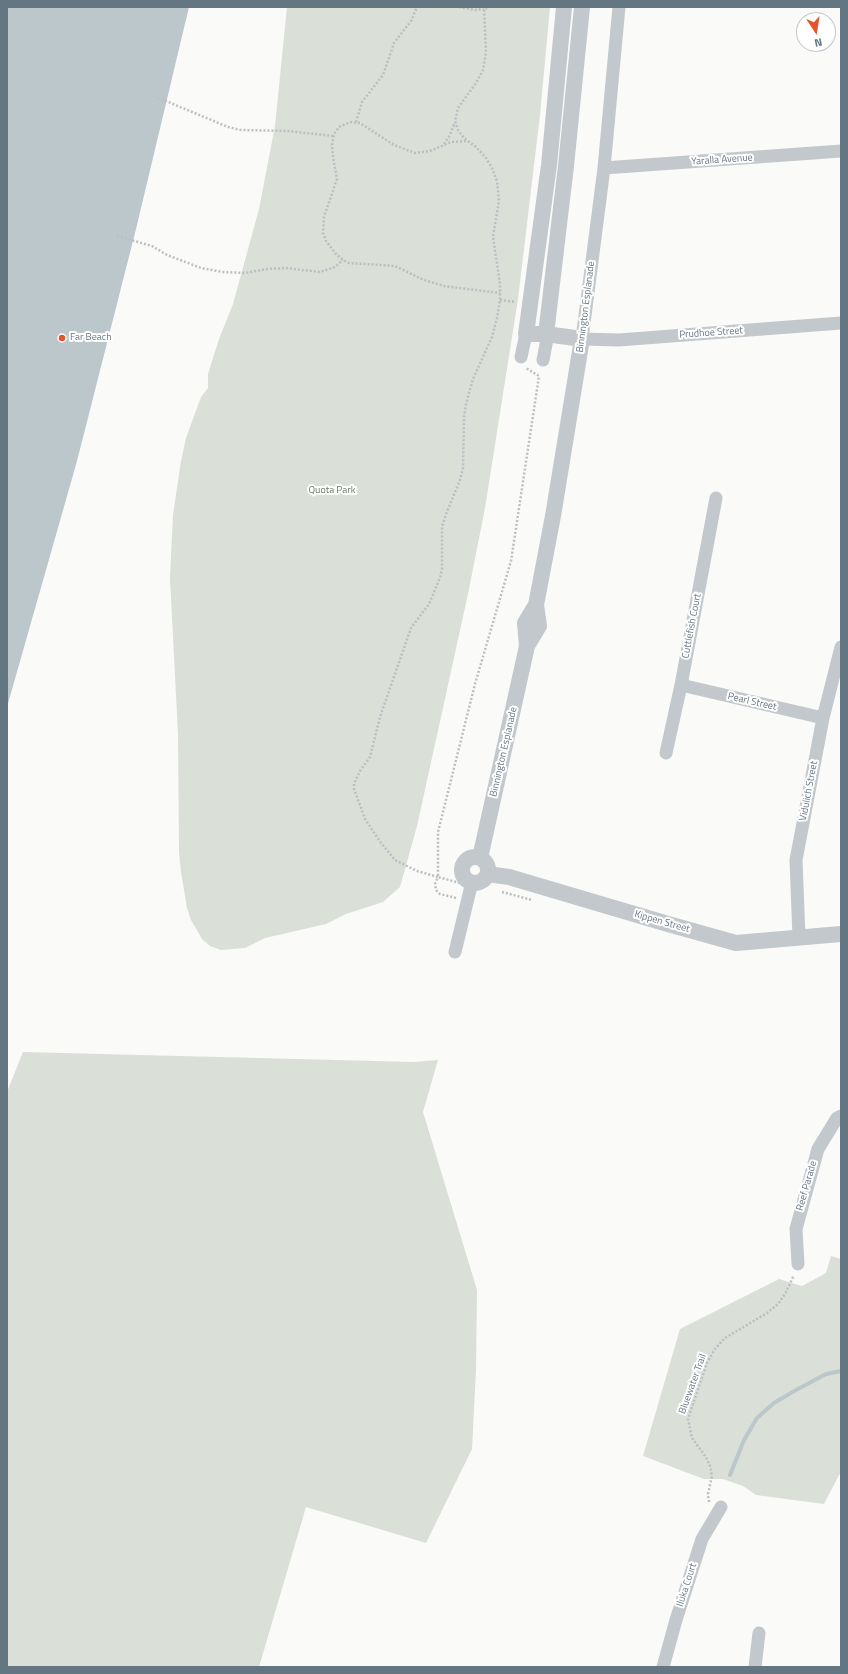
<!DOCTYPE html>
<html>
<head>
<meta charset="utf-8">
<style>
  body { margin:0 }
  #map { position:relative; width:848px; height:1674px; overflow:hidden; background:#fafaf8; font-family:"Titillium Web",sans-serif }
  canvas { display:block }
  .frame { position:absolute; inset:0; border:8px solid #657683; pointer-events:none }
  .north { position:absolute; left:796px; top:12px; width:40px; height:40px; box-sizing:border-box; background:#fff; border:1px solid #c1c8cd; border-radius:50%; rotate:168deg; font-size:11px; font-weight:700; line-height:16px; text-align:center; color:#657683 }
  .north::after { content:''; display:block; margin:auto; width:14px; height:18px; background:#e4572e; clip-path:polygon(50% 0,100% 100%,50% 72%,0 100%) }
</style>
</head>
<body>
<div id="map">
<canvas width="848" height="1674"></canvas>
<div class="frame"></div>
<div class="north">N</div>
</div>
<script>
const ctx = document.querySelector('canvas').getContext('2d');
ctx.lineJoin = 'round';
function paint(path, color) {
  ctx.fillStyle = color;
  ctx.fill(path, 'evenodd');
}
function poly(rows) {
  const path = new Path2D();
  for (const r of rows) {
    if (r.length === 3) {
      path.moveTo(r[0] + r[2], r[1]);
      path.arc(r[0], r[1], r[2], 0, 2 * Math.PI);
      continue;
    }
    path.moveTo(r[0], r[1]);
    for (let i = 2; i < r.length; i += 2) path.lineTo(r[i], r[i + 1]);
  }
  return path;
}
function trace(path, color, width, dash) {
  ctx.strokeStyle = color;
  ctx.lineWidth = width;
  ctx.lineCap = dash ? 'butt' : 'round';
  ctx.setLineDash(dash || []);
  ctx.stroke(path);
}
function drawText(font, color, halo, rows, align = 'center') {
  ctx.font = font + ' "Titillium Web",sans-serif';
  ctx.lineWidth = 4;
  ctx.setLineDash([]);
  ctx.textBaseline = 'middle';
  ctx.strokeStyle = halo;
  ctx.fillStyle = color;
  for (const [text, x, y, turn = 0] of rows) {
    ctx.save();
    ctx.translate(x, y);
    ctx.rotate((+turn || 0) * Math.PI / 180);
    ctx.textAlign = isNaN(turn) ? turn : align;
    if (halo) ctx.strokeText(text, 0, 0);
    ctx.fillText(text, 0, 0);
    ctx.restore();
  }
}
const green = poly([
  [287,7,550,7,540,115,518,299,485,508,468,594,417,826,400,887,383,902,346,914,326,924,265,938,245,948,221,950,210,946,202,939,191,920,187,908,181,872,179,852,178,734,170,578,173,515,181,461,186,438,201,397,208,388,208,374,219,339,233,304,259,209,275,126],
  [23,1052,414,1062,438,1060,423,1112,477,1290,476,1370,472,1449,426,1543,306,1507,259,1667,7,1667,7,1092],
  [831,1256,841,1259,841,1474,839,1475,824,1504,756,1495,743,1486,723,1479,704,1479,643,1456,680,1329,779,1279,802,1286,826,1273]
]);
const water = poly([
  [7,7,189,7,136,229,77,461,7,707]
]);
const stream = poly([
  [730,1475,744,1440,757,1418,774,1403,796,1390,826,1374,841,1371]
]);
const path = poly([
  [459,7,475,10,484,9],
  [154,96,228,127,241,130,288,131,333,136],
  [356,122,362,102,383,75,394,43,411,21,417,7],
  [466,141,451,142,430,151,415,153,394,145,360,123,350,122,339,127,334,134,332,145,333,157,337,179,324,217,323,233,326,241,336,254,343,260,349,263,395,266,424,280,444,286,500,293],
  [444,144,450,135,455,122],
  [117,236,152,246,167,255,201,268,223,272,245,273,267,269,285,268,320,272,335,267,343,260],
  [500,300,516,302],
  [460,883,438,877,438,832,475,684,511,561,539,376,526,368],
  [502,892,532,900],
  [456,898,440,894,436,890,435,884,438,877,417,871,395,860,381,843,365,819,354,789,354,784,360,771,370,757,380,717,411,628,429,604,440,578,442,569,442,527,446,514,460,480,463,468,464,417,466,404,473,379,492,337,497,318,500,300,500,284,493,237,499,201,497,181,492,168,486,158,476,147,464,138,458,130,455,121,458,108,476,83,483,70,486,52,484,9,489,7],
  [709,1502,708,1494,712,1476,710,1466,706,1457,692,1438,688,1419,707,1363,715,1349,725,1338,767,1313,778,1304,785,1294,794,1275]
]);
const minor = poly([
  [619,7,604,168,582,339,619,340,841,323],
  [604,168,841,151],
  [521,357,526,334],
  [543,360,548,334],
  [681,685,823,718],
  [666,753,681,685,716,498],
  [799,937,796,860,823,718,841,647],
  [455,952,472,882],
  [798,1264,796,1229,818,1149,837,1118,841,1116],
  [663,1667,676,1620,702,1539,721,1507],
  [755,1667,759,1633]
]);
const tertiary = poly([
  [546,334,566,166,582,7],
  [527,646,525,623,536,605],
  [475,870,13],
  [480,858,527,646,539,626,536,605,553,516,582,339,546,334,526,334,549,165,564,7],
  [488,874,509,877,668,924,736,943,841,934]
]);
const markers = [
  [62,338,4,"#e4572e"]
];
const streetNames = [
  ["Yaralla Avenue",722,160,-4],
  ["Binnington Esplanade",586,307,-83],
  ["Prudhoe Street",711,333,-4],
  ["Cuttlefish Court",692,626,-79],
  ["Pearl Street",752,702,13],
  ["Binnington Esplanade",504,752,-77],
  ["Vidulich Street",809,791,-79],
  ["Kippen Street",662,922,16],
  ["Reef Parade",807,1186,-74],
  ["Bluewater Trail",693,1384,-70],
  ["Iluka Court",687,1585,-72]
];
const poiNames = [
  ["Far Beach",70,338]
];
const parkNames = [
  ["Quota Park",332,491]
];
paint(green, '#dadfd7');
paint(water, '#bbc7cb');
trace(stream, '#bbc7cb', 4);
trace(path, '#bbbfc2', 2.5, [2, 2]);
trace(minor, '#c3c8cc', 13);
trace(tertiary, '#c3c8cc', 16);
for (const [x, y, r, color] of markers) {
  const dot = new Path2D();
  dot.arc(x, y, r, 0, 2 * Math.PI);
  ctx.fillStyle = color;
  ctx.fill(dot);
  trace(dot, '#fff', 1.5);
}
drawText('10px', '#657683', '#fff', streetNames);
drawText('10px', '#657683', '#fff', poiNames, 'left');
drawText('10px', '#687a64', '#fff', parkNames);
</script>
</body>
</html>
